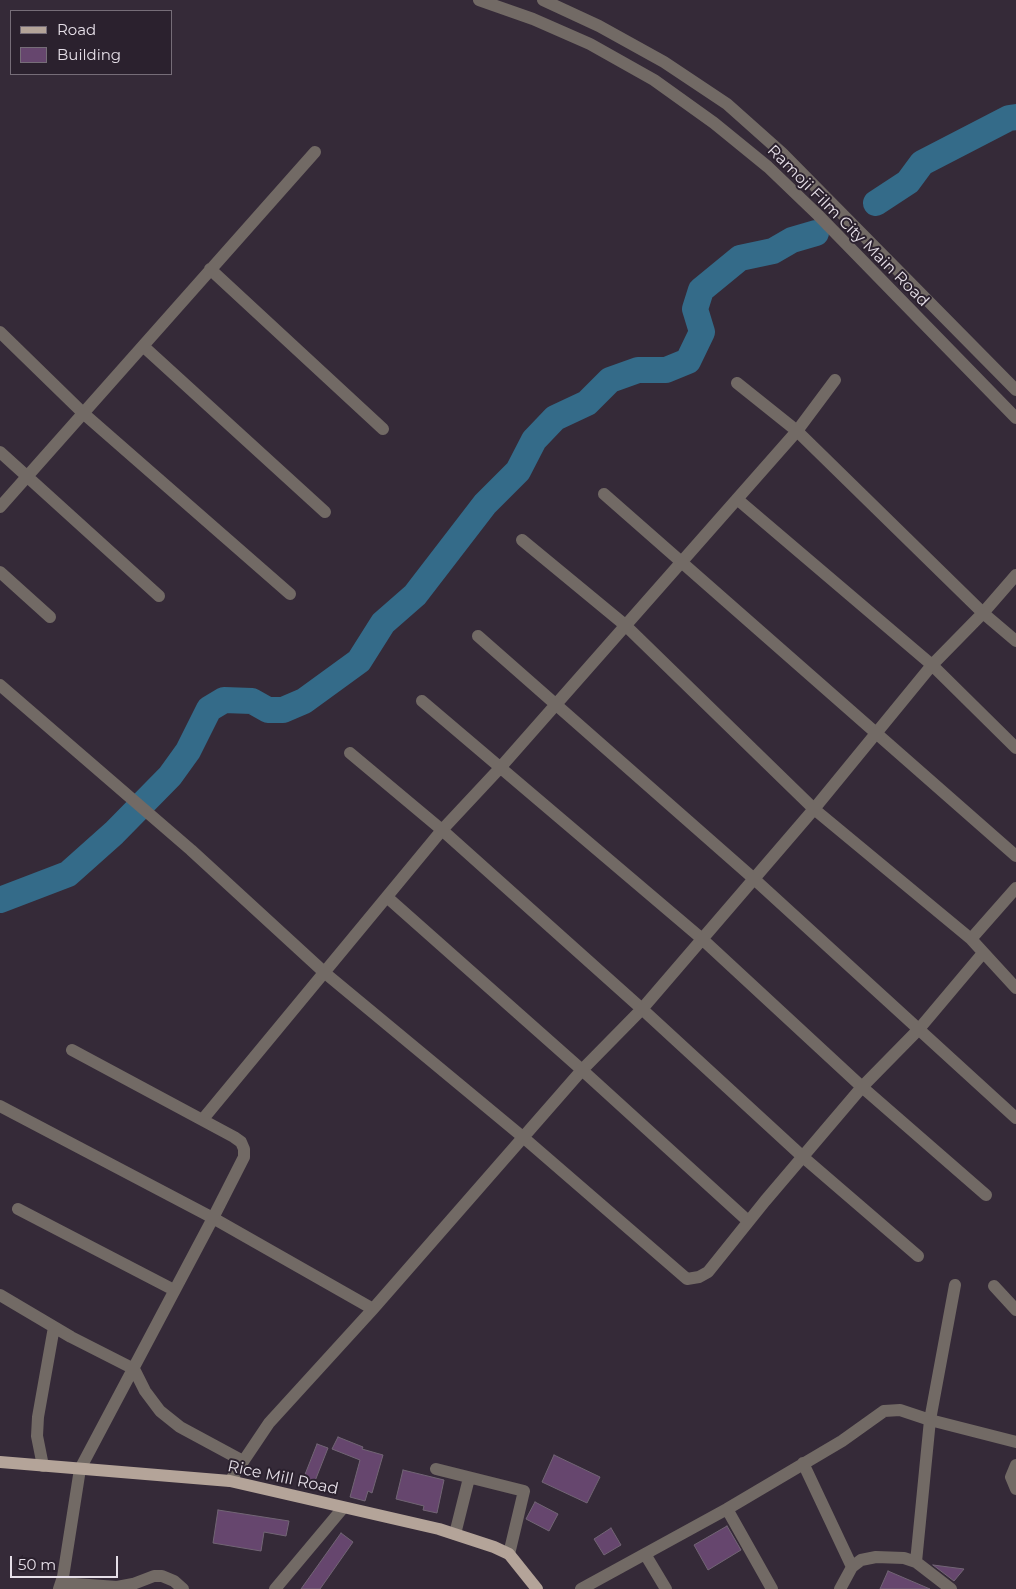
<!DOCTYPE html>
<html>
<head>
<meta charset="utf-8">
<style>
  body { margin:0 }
  #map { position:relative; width:1016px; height:1589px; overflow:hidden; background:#352a38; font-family:Montserrat,sans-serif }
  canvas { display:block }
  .legend { position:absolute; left:10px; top:10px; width:162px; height:65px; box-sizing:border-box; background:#2b212e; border:1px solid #766d78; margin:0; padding:6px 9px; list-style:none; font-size:15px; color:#e6dfe8 }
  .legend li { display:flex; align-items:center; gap:10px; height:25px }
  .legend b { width:25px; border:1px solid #766d78 }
  .scale { position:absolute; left:10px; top:1556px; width:108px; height:22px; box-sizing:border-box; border:2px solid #e6dfe8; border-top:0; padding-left:6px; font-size:15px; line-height:18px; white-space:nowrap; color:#e6dfe8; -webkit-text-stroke:4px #2b212e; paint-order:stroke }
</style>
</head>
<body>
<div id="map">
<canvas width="1016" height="1589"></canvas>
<ul class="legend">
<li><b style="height:6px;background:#b4a499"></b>Road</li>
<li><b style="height:14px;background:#66466e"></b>Building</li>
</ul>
<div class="scale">50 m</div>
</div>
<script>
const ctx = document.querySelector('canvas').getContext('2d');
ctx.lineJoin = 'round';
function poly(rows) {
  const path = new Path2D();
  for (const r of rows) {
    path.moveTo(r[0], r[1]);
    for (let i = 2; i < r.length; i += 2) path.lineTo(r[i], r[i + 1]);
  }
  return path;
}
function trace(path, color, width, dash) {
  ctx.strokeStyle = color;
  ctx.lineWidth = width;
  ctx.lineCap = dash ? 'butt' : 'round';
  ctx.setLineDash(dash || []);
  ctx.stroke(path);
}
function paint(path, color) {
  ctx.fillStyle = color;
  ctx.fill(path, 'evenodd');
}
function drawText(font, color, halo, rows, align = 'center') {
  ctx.font = font + ' Montserrat,sans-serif';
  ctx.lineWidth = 4;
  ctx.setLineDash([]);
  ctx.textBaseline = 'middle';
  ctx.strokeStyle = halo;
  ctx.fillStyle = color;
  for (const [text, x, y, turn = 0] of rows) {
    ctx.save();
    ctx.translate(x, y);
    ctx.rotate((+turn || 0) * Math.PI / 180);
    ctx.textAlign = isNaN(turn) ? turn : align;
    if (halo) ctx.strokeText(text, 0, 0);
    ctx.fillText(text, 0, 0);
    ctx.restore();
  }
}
const river = poly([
  [876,203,908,182,922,163,1009,118,1016,117],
  [0,900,68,874,114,833,170,776,188,751,209,709,224,700,252,701,268,710,283,710,304,701,359,661,383,623,415,595,485,504,518,471,534,440,555,418,587,403,610,380,638,370,666,370,688,361,702,332,695,309,701,290,740,258,773,251,792,240,816,233]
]);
const building = poly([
  [338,1437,363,1447,362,1449,383,1455,372,1493,368,1491,365,1501,350,1497,360,1460,332,1449,338,1437],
  [317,1444,328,1448,315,1481,304,1477,317,1444],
  [554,1455,600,1477,587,1503,542,1482,554,1455],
  [403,1470,444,1480,437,1513,423,1510,424,1506,396,1499,403,1470],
  [535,1502,558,1514,549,1531,526,1519,535,1502],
  [218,1510,289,1521,286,1536,264,1532,261,1551,213,1543,218,1510],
  [727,1526,741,1550,708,1570,694,1545,727,1526],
  [611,1528,621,1545,604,1555,594,1539,611,1528],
  [341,1533,353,1542,320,1589,301,1589,341,1533],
  [933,1565,964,1569,954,1581,933,1565],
  [888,1571,930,1589,880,1589,888,1571]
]);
const minor = poly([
  [479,0,533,19,590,44,654,80,714,123,768,167,818,215,1016,418],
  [543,0,599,26,664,62,727,104,782,153,1016,390],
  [210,269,383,429],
  [0,332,83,413,290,594],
  [143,346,325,512],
  [737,383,797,431,983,613,1016,641],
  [0,452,159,596],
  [604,494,1016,856],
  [737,499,932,665,1016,748],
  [0,507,315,152],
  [522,540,625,625,814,809,971,939,1016,988],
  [0,572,50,617],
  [478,636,753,878,1016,1118],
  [0,685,191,850,325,973,524,1138,687,1279,699,1277,708,1272,765,1201,862,1087,919,1029,983,953],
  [422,701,701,938,862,1087,986,1195],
  [350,753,442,830,642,1009,803,1157,918,1256],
  [388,898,582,1070,748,1221],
  [971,939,1016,888],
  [0,1106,213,1218,373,1309],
  [203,1119,442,830,499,769,797,431,835,380],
  [18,1209,174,1290],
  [994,1286,1016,1310],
  [0,1295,71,1337,134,1369,145,1391,160,1411,180,1427,243,1461],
  [803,1463,852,1567,840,1589],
  [1016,1465,1011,1477,1016,1489],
  [43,1466,37,1436,38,1417,54,1327],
  [436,1469,524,1491,509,1554],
  [230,1481,269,1423,373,1309,582,1070,642,1009,814,809,932,665,983,613,1016,575],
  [727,1509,772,1589],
  [455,1534,469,1478],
  [645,1554,666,1589],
  [916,1562,930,1420,955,1285],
  [852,1567,861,1560,876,1557,904,1558,916,1562,951,1589],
  [61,1583,117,1587,133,1584,154,1576,162,1576,174,1581,183,1589],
  [59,1589,63,1577,80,1469,213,1218,244,1157,244,1149,241,1142,234,1137,72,1050],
  [275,1589,343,1508],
  [581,1589,727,1509,842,1441,884,1411,900,1410,930,1420,1016,1442]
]);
const major = poly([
  [0,1462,230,1481,439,1529,494,1547,509,1554,537,1589]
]);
const streetNames = [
  ["Ramoji Film City Main Road",848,226,45],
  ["Rice Mill Road",283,1478,12]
];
trace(river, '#346b89', 26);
paint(building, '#66466e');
trace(building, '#726575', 1);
trace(minor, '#726a65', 12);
trace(major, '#b4a499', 12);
drawText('16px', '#e6dfe8', '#2b212e', streetNames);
</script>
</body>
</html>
